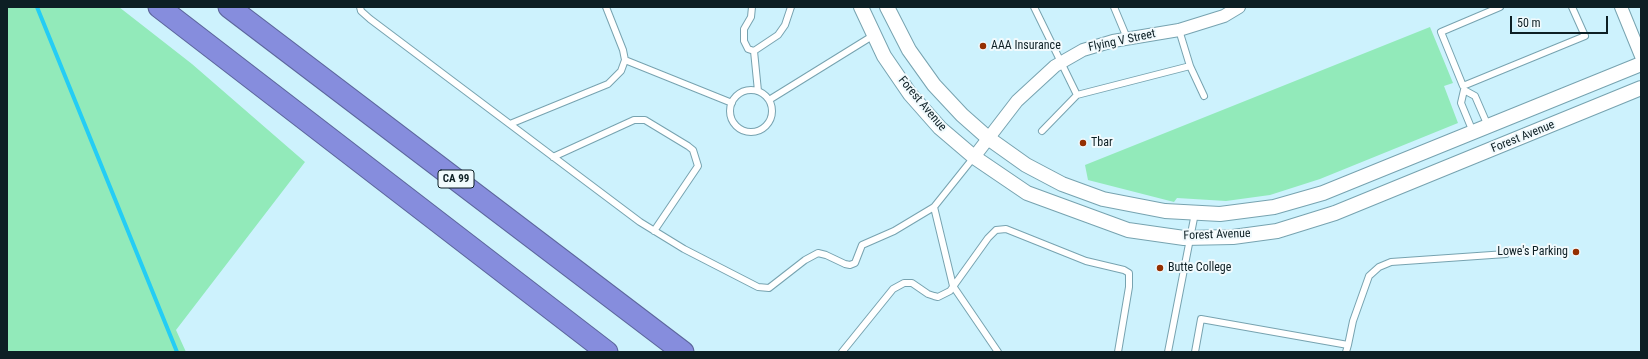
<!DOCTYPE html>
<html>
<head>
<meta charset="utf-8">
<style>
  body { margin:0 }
  #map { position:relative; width:1648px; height:359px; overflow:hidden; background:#cdf2fd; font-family:"Roboto Condensed",sans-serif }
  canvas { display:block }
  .frame { position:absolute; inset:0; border:8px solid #0d1f24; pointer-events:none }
  .scale { position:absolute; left:1510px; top:16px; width:98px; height:18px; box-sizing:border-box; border:2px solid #0d1f24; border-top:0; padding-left:5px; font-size:12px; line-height:14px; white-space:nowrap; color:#0d1f24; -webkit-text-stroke:3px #f1fafd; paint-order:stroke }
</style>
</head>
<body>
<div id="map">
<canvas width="1648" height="359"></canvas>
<div class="frame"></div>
<div class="scale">50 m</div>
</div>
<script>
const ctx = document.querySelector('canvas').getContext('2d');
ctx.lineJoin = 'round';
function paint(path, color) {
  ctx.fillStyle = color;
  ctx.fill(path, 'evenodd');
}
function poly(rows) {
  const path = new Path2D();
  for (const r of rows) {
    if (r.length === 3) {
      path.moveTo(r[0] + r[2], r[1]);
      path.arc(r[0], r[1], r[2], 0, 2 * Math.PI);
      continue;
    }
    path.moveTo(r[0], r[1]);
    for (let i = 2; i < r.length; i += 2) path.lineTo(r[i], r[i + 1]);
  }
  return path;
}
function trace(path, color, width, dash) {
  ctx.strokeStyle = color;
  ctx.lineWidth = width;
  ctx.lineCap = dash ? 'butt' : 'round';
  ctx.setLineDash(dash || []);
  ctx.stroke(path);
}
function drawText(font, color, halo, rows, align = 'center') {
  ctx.font = font + ' "Roboto Condensed",sans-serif';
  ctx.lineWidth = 4;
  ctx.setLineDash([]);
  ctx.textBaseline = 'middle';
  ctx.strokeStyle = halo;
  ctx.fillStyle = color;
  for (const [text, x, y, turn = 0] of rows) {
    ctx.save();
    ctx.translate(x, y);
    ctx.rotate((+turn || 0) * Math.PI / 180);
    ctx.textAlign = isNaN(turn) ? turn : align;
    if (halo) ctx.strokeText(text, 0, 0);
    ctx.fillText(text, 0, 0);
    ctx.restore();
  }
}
const green = poly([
  [7,7,119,7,192,64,305,162,176,330,186,352,7,352],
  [1430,27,1453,83,1444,86,1458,123,1320,179,1270,195,1226,201,1177,198,1174,202,1088,180,1085,165]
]);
const stream = poly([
  [37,7,177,352]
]);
const service = poly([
  [360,7,361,11,370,19,640,222,684,249,758,287,769,288,805,260,818,253,826,255,845,264,850,265,855,263,862,245,894,231,934,207,974,157],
  [752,7,751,17,744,29,744,41,748,49,754,51,778,35,785,25,791,7],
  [1034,7,1077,95],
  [1114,7,1127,38],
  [1500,7,1441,32,1463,86,1585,36,1572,7],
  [1179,30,1190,66],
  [754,51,758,91],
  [625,60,732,103],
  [751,111,21],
  [769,100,874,35],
  [510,124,608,84,621,71,625,60,623,50,606,7],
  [1042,131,1077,95,1190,66,1204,96],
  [1473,132,1461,103,1464,90,1475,96,1488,126],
  [553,157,634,120,645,120,688,146,693,150,698,166,654,231],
  [934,207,953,286,998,352],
  [1348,345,1353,321,1369,276,1379,267,1391,262,1506,254],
  [842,352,893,289,904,283,912,283,928,294,934,296,938,297,950,291,988,238,996,230,1006,229,1086,261,1124,270,1129,273,1129,287,1118,352],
  [1168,352,1195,213],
  [1195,352,1201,319,1348,345,1346,352]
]);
const minor = poly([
  [1621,7,1641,56],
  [974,157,1017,101,1055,66,1083,50,1113,41,1179,30,1224,16,1239,7]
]);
const tertiary = poly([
  [861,7,884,56,910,94,940,128,974,157,1027,193,1128,230,1184,238,1233,237,1277,231,1335,213,1641,88],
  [887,7,909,50,934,85,962,115,988,138,1026,165,1062,184,1103,199,1165,211,1220,214,1274,207,1323,193,1641,64]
]);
const motorway = poly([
  [159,7,607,352],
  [229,7,683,352]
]);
const markers = [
  [983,46,4,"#942f01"],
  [1083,143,4,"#942f01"],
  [1576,252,4,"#942f01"],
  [1160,268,4,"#942f01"]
];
const shields = [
  [456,179,36]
];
const shieldNames = [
  ["CA 99",456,179]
];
const streetNames = [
  ["Flying V Street",1122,41,-12],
  ["Forest Avenue",922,104,50],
  ["Forest Avenue",1523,137,-22],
  ["Forest Avenue",1217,235,-2]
];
const poiNames = [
  ["AAA Insurance",991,46],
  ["Tbar",1091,143],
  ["Lowe's Parking",1568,252,"right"],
  ["Butte College",1168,268]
];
paint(green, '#92eaba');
trace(stream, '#24cdf4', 4);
trace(service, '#77a3b0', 8);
trace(minor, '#77a3b0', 14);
trace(tertiary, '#77a3b0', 16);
trace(motorway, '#5c669c', 23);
trace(service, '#fff', 6);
trace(minor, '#fff', 12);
trace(tertiary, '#fff', 14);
trace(motorway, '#868ddd', 21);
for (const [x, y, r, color] of markers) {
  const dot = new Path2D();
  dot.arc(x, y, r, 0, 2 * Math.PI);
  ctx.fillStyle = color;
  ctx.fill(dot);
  trace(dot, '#f1fafd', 1.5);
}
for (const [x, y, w] of shields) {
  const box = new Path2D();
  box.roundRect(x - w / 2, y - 9, w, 18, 3);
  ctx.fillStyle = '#f1fafd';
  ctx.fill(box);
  trace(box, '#0d1f24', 1);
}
drawText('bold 11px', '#0d1f24', null, shieldNames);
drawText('12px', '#0d1f24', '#f1fafd', streetNames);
drawText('12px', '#0d1f24', '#f1fafd', poiNames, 'left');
</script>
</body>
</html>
